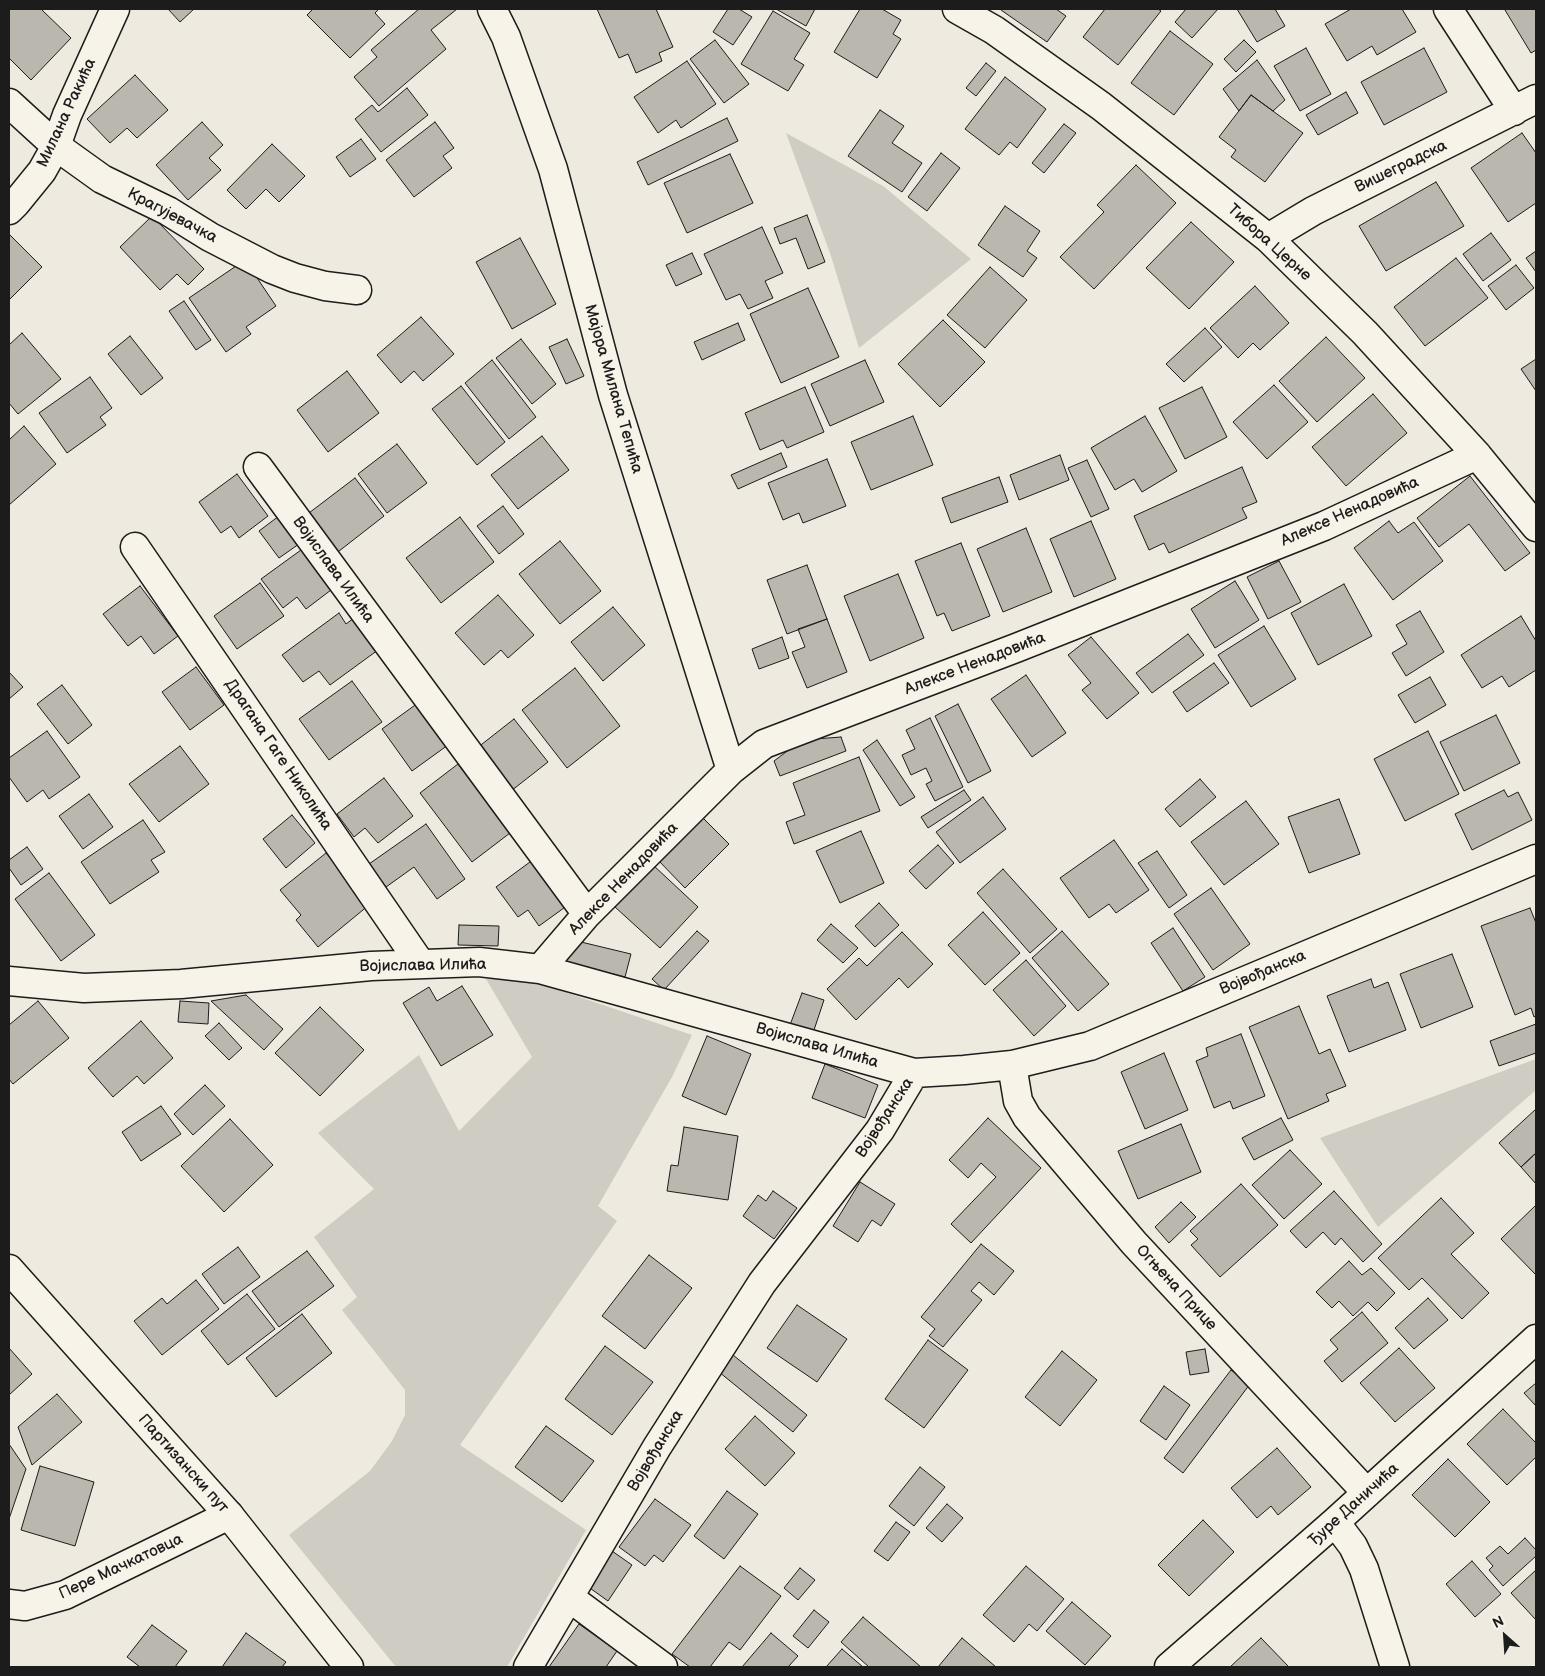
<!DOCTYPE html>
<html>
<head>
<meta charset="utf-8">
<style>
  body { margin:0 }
  #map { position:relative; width:1545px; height:1676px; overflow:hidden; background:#eeeae0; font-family:"Balsamiq Sans",sans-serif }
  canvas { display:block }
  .frame { position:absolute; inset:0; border:10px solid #1c1c1c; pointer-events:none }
  .north { position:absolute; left:1480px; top:1611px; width:50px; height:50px; -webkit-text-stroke:4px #f7f3e8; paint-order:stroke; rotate:334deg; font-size:14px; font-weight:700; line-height:20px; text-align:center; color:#1c1c1c }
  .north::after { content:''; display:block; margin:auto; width:18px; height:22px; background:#1c1c1c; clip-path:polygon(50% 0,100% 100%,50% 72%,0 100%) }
</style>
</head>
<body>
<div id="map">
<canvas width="1545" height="1676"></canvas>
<div class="frame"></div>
<div class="north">N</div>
</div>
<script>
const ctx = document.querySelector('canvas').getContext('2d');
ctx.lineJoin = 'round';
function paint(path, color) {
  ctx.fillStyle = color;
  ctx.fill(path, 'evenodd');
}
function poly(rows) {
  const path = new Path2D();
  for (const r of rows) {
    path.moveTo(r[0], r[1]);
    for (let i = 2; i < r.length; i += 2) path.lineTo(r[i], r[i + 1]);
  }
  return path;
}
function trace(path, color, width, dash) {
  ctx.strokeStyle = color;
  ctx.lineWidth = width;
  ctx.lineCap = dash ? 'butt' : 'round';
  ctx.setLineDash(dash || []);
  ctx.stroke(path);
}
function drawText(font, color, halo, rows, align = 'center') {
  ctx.font = font + ' "Balsamiq Sans",sans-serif';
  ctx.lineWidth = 4;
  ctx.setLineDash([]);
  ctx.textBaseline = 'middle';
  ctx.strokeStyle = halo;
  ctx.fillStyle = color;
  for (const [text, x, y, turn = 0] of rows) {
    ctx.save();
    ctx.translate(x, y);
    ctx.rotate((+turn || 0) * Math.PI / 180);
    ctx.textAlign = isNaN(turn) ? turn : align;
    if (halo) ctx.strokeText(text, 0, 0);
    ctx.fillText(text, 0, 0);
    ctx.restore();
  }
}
const green = poly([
  [786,133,883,186,971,259,859,348,831,256],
  [486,979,526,979,692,1035,672,1077,598,1206,617,1221,460,1445,586,1530,507,1667,396,1667,289,1535,370,1471,392,1441,405,1415,405,1390,342,1310,357,1297,314,1237,374,1189,318,1133,419,1055,459,1131,532,1057],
  [1536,1059,1536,1090,1378,1227,1320,1138]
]);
const building = poly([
  [9,9,41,9,71,38,31,80,9,58,9,9],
  [168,9,194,9,180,22,168,9],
  [313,9,379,9,375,13,385,24,350,58,307,15,313,9],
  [419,9,457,9,431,30,446,49,379,106,354,77,377,57,371,50,419,9],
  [597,9,656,9,673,47,659,53,662,61,636,73,628,54,619,58,597,9],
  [728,9,739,9,752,17,733,45,713,32,728,9],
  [776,9,815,9,806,26,776,9],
  [860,9,882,9,901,20,893,34,901,39,877,78,834,52,860,9],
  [1002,9,1056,9,1066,16,1047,42,1001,10,1002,9],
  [1105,9,1158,9,1161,11,1118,65,1083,37,1105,9],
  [1186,9,1218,9,1192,38,1175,22,1186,9],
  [1237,9,1275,9,1285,26,1257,42,1237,9],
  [1351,9,1402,9,1416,32,1377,55,1372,46,1347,61,1325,24,1351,9],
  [1508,9,1536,9,1536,50,1531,53,1505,10,1508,9],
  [773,11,810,33,794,59,804,65,788,91,741,64,773,11],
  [1170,31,1213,64,1174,115,1131,83,1170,31],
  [715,40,749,84,724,103,690,59,715,40],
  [1244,40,1256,52,1236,72,1224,59,1244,40],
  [1306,48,1331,94,1300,111,1274,66,1306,48],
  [1424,48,1447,92,1384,125,1361,82,1424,48],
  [1257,60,1285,100,1273,111,1251,95,1239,111,1223,89,1257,60],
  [687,61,716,104,681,128,676,120,658,133,634,97,687,61],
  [986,63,996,71,976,96,966,88,986,63],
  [135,75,168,110,137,138,127,128,110,143,87,119,135,75],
  [1005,77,1046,109,1017,148,1010,142,999,155,965,129,1005,77],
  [407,88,428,115,381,152,355,119,372,105,378,112,407,88],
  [1346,92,1358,113,1318,135,1306,115,1346,92],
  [1251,95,1303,133,1265,182,1231,157,1236,150,1219,137,1251,95],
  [880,110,904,126,892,143,922,163,902,192,848,156,880,110],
  [727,118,738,141,648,185,637,162,727,118],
  [202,122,223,145,209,158,221,170,188,200,156,165,202,122],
  [435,122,454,148,443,156,452,168,414,197,386,160,435,122],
  [1064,124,1076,133,1044,173,1032,163,1064,124],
  [1522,133,1536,153,1536,203,1508,222,1471,168,1522,133],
  [361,139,376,159,350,177,336,157,361,139],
  [272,144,305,176,279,202,266,189,246,209,227,190,272,144],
  [941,153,960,168,927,211,908,197,941,153],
  [730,154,753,203,687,233,664,183,730,154],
  [1136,165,1176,203,1094,289,1060,257,1104,212,1097,205,1136,165],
  [1436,182,1464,226,1386,271,1359,226,1436,182],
  [1005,206,1040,231,1027,251,1037,258,1023,277,978,245,1005,206],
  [807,215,825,262,808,269,796,238,780,244,774,228,807,215],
  [152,216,204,269,188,285,177,274,160,290,120,247,152,216],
  [1191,222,1234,262,1189,309,1146,268,1191,222],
  [762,227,783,273,765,281,773,298,748,309,740,294,726,300,704,254,762,227],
  [1491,233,1511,260,1483,281,1463,254,1491,233],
  [9,234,42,267,9,300,9,234],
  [520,238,556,304,512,329,476,262,520,238],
  [1536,251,1536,272,1526,258,1536,251],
  [692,253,702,274,676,286,666,265,692,253],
  [1456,258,1488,298,1425,346,1394,307,1456,258],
  [245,260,276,306,246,327,251,334,226,352,189,298,245,260],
  [1516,265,1534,288,1506,310,1488,286,1516,265],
  [990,267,1027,300,985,348,947,315,990,267],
  [1255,286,1289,323,1260,350,1253,343,1238,358,1210,328,1255,286],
  [808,288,839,357,781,383,750,314,808,288],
  [184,301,211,340,196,350,169,311,184,301],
  [421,317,454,354,423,381,414,371,401,383,377,355,421,317],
  [943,320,985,362,940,407,898,364,943,320],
  [738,323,745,340,702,360,694,342,738,323],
  [1205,328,1222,347,1184,382,1166,364,1205,328],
  [22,333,61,379,18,414,9,403,9,345,22,333],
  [130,336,163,378,141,395,108,354,130,336],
  [1326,337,1365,378,1317,422,1279,381,1326,337],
  [521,339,556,384,532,404,496,358,521,339],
  [567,339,584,376,566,384,549,347,567,339],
  [1536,359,1536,391,1521,369,1536,359],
  [492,360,536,417,509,439,465,383,492,360],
  [865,360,884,402,830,426,811,384,865,360],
  [347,371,379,413,328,452,297,410,347,371],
  [90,377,112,408,100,417,106,425,67,453,39,413,90,377],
  [1274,385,1308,422,1267,459,1233,422,1274,385],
  [461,386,505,442,477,465,432,409,461,386],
  [805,387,824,432,787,448,783,440,760,450,745,413,805,387],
  [1202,387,1227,437,1185,459,1159,408,1202,387],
  [1373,394,1407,433,1346,486,1312,447,1373,394],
  [913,416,933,465,871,490,851,442,913,416],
  [1145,416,1177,471,1142,492,1134,479,1115,490,1091,448,1145,416],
  [24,426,56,464,9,505,9,440,24,426],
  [542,436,569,470,518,509,491,475,542,436],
  [397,444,427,483,387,513,358,474,397,444],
  [781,453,787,467,738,489,731,475,781,453],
  [1060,455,1069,480,1019,500,1010,475,1060,455],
  [827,459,846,506,803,523,799,513,783,520,768,483,827,459],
  [1087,460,1109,509,1091,517,1068,468,1087,460],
  [1242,467,1257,502,1242,508,1247,518,1169,553,1164,543,1149,550,1134,516,1242,467],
  [237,474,268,516,239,538,231,526,221,533,199,502,237,474],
  [1470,476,1530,553,1505,571,1469,524,1439,547,1417,518,1470,476],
  [999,477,1008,502,951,523,942,498,999,477],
  [355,478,384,516,334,555,305,516,355,478],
  [503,506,524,534,499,554,477,526,503,506],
  [279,516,299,544,279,558,259,531,279,516],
  [460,517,494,562,441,603,406,558,460,517],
  [1091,521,1116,579,1074,597,1050,539,1091,521],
  [1389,521,1398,533,1414,522,1443,561,1393,600,1354,548,1389,521],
  [1026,528,1052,592,1003,612,977,549,1026,528],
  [560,541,601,591,560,624,519,574,560,541],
  [961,543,990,616,952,631,944,613,937,616,915,561,961,543],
  [301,550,331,590,306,609,297,597,283,608,261,579,301,550],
  [1279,561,1301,602,1268,619,1247,577,1279,561],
  [807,565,827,619,787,634,767,580,807,565],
  [898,574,924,638,870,661,844,596,898,574],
  [1235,581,1259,620,1215,648,1191,609,1235,581],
  [260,583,284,616,237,649,214,616,260,583],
  [1344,584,1372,636,1318,665,1291,613,1344,584],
  [140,586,178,636,154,654,141,636,128,646,103,614,140,586],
  [498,595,534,635,508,658,501,650,484,665,455,633,498,595],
  [613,607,645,645,603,681,571,642,613,607],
  [1420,611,1444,652,1406,676,1392,653,1407,644,1396,625,1420,611],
  [339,613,346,624,354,618,378,650,330,685,319,671,303,682,282,655,339,613],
  [1521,616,1536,641,1536,670,1509,687,1502,676,1482,688,1461,655,1521,616],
  [827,619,847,672,807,688,792,652,805,647,798,629,827,619],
  [1264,626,1296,679,1251,707,1218,655,1264,626],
  [1188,634,1204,655,1152,693,1136,673,1188,634],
  [782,637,789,658,759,669,752,649,782,637],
  [1091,637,1139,693,1107,719,1082,690,1091,683,1068,655,1091,637],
  [1214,663,1229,683,1187,712,1173,692,1214,663],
  [196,667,224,705,190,730,162,692,196,667],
  [575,668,620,726,567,768,522,710,575,668],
  [9,672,23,687,9,699,9,672],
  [1026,675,1066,733,1032,757,991,699,1026,675],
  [1430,677,1446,705,1415,723,1398,695,1430,677],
  [352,681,382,722,329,760,299,719,352,681],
  [62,685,92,725,68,744,37,704,62,685],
  [418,703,448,745,412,771,382,729,418,703],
  [958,704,991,771,968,783,935,716,958,704],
  [1496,715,1520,763,1464,791,1440,742,1496,715],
  [930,718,963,787,935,801,926,784,932,781,926,768,911,775,902,755,915,749,906,730,930,718],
  [514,719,548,762,511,791,477,748,514,719],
  [47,731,80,777,49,799,43,790,27,802,9,777,9,758,47,731],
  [1428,731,1459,794,1405,821,1374,759,1428,731],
  [841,737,846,751,780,776,774,761,802,740,841,737],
  [877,740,915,797,900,806,863,750,877,740],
  [180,746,209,784,159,822,129,784,180,746],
  [859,757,880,811,794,844,786,822,805,815,793,783,859,757],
  [458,764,510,833,472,862,420,793,458,764],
  [384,778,413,816,378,843,365,828,354,837,337,814,384,778],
  [1200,779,1216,797,1180,827,1165,809,1200,779],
  [964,790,971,800,928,828,921,817,964,790],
  [1504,790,1508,797,1518,792,1532,820,1472,850,1455,814,1504,790],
  [89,794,113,827,83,849,59,816,89,794],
  [983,797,1006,829,960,863,936,832,983,797],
  [1339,799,1360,854,1309,873,1288,817,1339,799],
  [1246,801,1279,844,1224,885,1191,842,1246,801],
  [292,815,315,843,286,868,263,839,292,815],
  [702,817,729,844,685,888,658,860,702,817],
  [143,820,165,852,151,860,159,872,110,904,81,862,143,820],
  [426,824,465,879,437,899,414,867,386,887,369,864,426,824],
  [861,831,884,883,840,903,816,851,861,831],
  [1114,840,1149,890,1116,913,1109,904,1089,918,1060,878,1114,840],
  [938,845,954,863,926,889,909,871,938,845],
  [27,847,43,869,21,885,9,868,9,860,27,847],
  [1157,851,1187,895,1169,908,1138,863,1157,851],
  [326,853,369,905,318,947,296,920,301,915,280,890,326,853],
  [534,859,568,905,539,926,528,910,518,917,496,887,534,859],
  [653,865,698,907,660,948,615,907,653,865],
  [1003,869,1057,929,1030,953,977,893,1003,869],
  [49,873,95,935,61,961,15,899,49,873],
  [1211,888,1250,944,1213,970,1174,914,1211,888],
  [879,903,899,925,875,947,855,926,879,903],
  [1530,908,1536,923,1536,1016,1534,1017,1531,1008,1515,1015,1481,926,1530,908],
  [983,912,1020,953,985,985,948,945,983,912],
  [831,924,858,948,843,963,817,940,831,924],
  [459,925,499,926,498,946,458,945,459,925],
  [1173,928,1205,977,1183,991,1151,943,1173,928],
  [697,931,709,941,664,990,652,979,697,931],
  [1062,931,1109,984,1078,1011,1032,958,1062,931],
  [902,932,933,964,908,988,899,978,856,1020,827,989,859,958,867,966,902,932],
  [581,942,631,954,625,977,565,962,581,942],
  [1452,954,1473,1007,1421,1028,1400,974,1452,954],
  [1026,960,1066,1006,1034,1036,993,990,1026,960],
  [1371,979,1374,988,1388,982,1406,1030,1349,1052,1327,996,1371,979],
  [462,986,493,1035,441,1066,403,1003,429,987,437,1001,462,986],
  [802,993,824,1000,813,1033,790,1025,802,993],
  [246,995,283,1029,264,1050,211,1001,246,995],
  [38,1001,69,1038,13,1084,9,1079,9,1025,38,1001],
  [180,1001,209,1003,208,1024,178,1022,180,1001],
  [1299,1006,1319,1054,1330,1049,1346,1086,1326,1094,1329,1101,1288,1119,1249,1027,1299,1006],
  [320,1007,364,1050,320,1096,275,1053,320,1007],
  [141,1021,173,1058,144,1084,137,1076,113,1097,88,1068,141,1021],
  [219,1023,242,1048,229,1060,205,1036,219,1023],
  [1536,1024,1536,1053,1499,1066,1490,1041,1536,1024],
  [1241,1034,1265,1096,1233,1109,1230,1101,1214,1108,1196,1061,1208,1056,1206,1048,1241,1034],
  [707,1036,751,1054,726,1115,682,1096,707,1036],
  [1164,1053,1188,1110,1145,1129,1121,1072,1164,1053],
  [825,1064,878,1085,865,1118,812,1098,825,1064],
  [205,1085,225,1106,193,1135,174,1114,205,1085],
  [161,1106,181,1134,141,1161,122,1132,161,1106],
  [1536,1109,1536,1153,1521,1167,1499,1143,1536,1109],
  [988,1118,1041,1168,971,1243,951,1224,996,1177,981,1163,968,1178,949,1160,988,1118],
  [1281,1118,1293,1140,1254,1160,1242,1138,1281,1118],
  [230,1119,273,1165,224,1212,181,1166,230,1119],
  [1181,1124,1201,1172,1138,1199,1118,1151,1181,1124],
  [684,1127,738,1136,728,1200,667,1191,671,1165,678,1166,684,1127],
  [1290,1150,1322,1184,1284,1219,1252,1185,1290,1150],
  [1536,1153,1536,1184,1521,1167,1536,1153],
  [860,1182,895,1204,881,1226,872,1220,858,1242,833,1226,860,1182],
  [1241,1184,1278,1225,1220,1277,1191,1245,1198,1239,1190,1231,1241,1184],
  [773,1191,797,1208,774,1239,743,1216,758,1195,766,1201,773,1191],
  [1334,1191,1382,1244,1363,1262,1341,1238,1335,1245,1323,1232,1306,1248,1290,1231,1334,1191],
  [1441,1198,1474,1233,1451,1254,1489,1293,1462,1319,1422,1278,1409,1290,1378,1258,1441,1198],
  [1181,1202,1196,1217,1169,1243,1155,1227,1181,1202],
  [1536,1205,1536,1275,1501,1239,1536,1205],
  [981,1244,1014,1271,994,1295,979,1282,971,1291,982,1300,943,1347,929,1336,935,1329,921,1317,981,1244],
  [238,1247,260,1277,224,1304,202,1274,238,1247],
  [307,1251,334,1286,279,1327,252,1291,307,1251],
  [649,1255,692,1288,645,1349,602,1316,649,1255],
  [1349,1261,1362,1275,1371,1268,1395,1293,1377,1311,1368,1302,1353,1316,1339,1301,1332,1308,1316,1292,1349,1261],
  [196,1280,219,1309,162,1355,134,1321,162,1298,167,1304,196,1280],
  [247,1294,275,1329,228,1365,201,1331,247,1294],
  [1428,1298,1448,1320,1414,1349,1395,1328,1428,1298],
  [797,1305,847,1339,817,1382,767,1348,797,1305],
  [1362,1312,1388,1343,1342,1382,1324,1361,1338,1349,1330,1340,1362,1312],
  [302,1314,332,1353,276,1397,246,1358,302,1314],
  [928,1340,968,1370,924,1428,885,1399,928,1340],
  [605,1346,653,1382,612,1435,565,1399,605,1346],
  [9,1348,32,1374,9,1395,9,1348],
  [1399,1348,1435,1388,1395,1422,1360,1383,1399,1348],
  [1205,1349,1209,1372,1190,1375,1186,1352,1205,1349],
  [1062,1351,1097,1380,1060,1426,1025,1397,1062,1351],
  [733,1355,807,1415,793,1432,719,1372,733,1355],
  [1231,1370,1250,1384,1183,1473,1164,1458,1231,1370],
  [1536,1383,1536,1406,1524,1393,1536,1383],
  [1164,1386,1190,1405,1166,1440,1140,1421,1164,1386],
  [57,1394,82,1422,32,1465,18,1427,57,1394],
  [1503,1409,1536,1443,1536,1457,1507,1485,1467,1444,1503,1409],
  [755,1416,795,1453,765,1486,725,1449,755,1416],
  [546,1426,594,1461,562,1502,515,1467,546,1426],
  [9,1444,26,1469,9,1519,9,1444],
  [1277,1448,1311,1487,1278,1515,1271,1506,1257,1518,1231,1488,1277,1448],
  [1448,1459,1490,1502,1455,1537,1412,1495,1448,1459],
  [40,1466,94,1482,75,1546,21,1530,40,1466],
  [920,1467,945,1487,914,1526,889,1506,920,1467],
  [727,1491,758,1514,724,1559,694,1536,727,1491],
  [655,1499,691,1525,663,1562,654,1555,645,1566,619,1547,655,1499],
  [947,1504,963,1518,942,1542,926,1528,947,1504],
  [1203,1520,1234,1552,1189,1596,1158,1565,1203,1520],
  [896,1522,910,1532,888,1561,874,1551,896,1522],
  [1525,1538,1536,1550,1536,1556,1503,1586,1489,1570,1493,1566,1486,1558,1500,1546,1508,1554,1525,1538],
  [612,1551,632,1565,608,1601,587,1586,612,1551],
  [1472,1561,1501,1594,1475,1617,1446,1584,1472,1561],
  [740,1566,781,1596,740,1650,729,1642,710,1667,690,1667,672,1654,740,1566],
  [1026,1566,1064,1599,1037,1631,1029,1624,1014,1642,983,1615,1026,1566],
  [800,1568,815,1580,798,1600,784,1588,800,1568],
  [1536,1570,1536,1620,1511,1593,1536,1570],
  [1072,1602,1111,1636,1085,1665,1046,1631,1072,1602],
  [814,1610,829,1622,808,1648,793,1636,814,1610],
  [863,1617,921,1667,869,1667,841,1642,863,1617],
  [579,1624,617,1651,606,1667,549,1667,579,1624],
  [152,1625,187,1651,175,1667,140,1667,127,1657,152,1625],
  [246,1633,286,1662,282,1667,222,1667,246,1633],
  [771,1633,798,1656,788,1667,742,1667,771,1633],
  [962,1638,996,1667,938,1667,962,1638],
  [1261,1638,1289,1667,1230,1667,1261,1638],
  [842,1649,863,1667,826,1667,842,1649]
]);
const minor = poly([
  [492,9,506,37,553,169,613,395,731,770],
  [957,9,994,30,1101,106,1268,238,1365,333,1477,455,1536,527],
  [1448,9,1514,111],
  [9,103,56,146,102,179,168,211,210,237,272,269,295,278,325,286,357,290],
  [9,210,16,203,42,171,56,146,67,115,115,9],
  [1268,238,1313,211,1536,99],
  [258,467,587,914],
  [135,547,420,963],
  [540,969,587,914,731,770,764,744,1016,648,1324,526,1477,455],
  [9,981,84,988,181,984,371,966,479,962,540,969,914,1073,964,1070,1012,1065,1090,1046,1536,859],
  [1012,1065,1018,1101,1027,1117,1134,1243,1367,1493],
  [1335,1522,1353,1546,1364,1569,1395,1667],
  [570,1598,663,1667],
  [9,1604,25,1606,65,1595,229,1515],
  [528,1667,657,1447,762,1283,880,1130,914,1073],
  [1169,1667,1335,1522,1536,1339]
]);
const secondary = poly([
  [9,1269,229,1515,349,1667]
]);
const streetNames = [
  ["Милана Ракића",67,113,-65],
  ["Вишеградска",1401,167,-26],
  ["Крагујевачка",172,216,28],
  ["Тибора Церне",1269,243,42],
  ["Мајора Милана Тепића",613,389,74],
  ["Алексе Ненадовића",1350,512,-24],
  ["Војислава Илића",333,570,54],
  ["Алексе Ненадовића",975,664,-21],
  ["Драгана Гаге Николића",278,755,56],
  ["Алексе Ненадовића",624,879,-46],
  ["Војислава Илића",423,966,-1],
  ["Војвођанска",1263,973,-23],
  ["Војислава Илића",817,1046,16],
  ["Војвођанска",885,1118,-57],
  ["Огњена Прице",1176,1288,47],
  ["Војвођанска",656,1451,-59],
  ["Партизански пут",183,1464,48],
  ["Ђуре Даничића",1354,1505,-42],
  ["Пере Мачкатовца",121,1567,-25]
];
paint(green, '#cfccc3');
paint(building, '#bab7af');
trace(building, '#1c1c1c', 1);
trace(minor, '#1c1c1c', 31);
trace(secondary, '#1c1c1c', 31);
trace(minor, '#f7f3e8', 28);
trace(secondary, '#f7f3e8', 28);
drawText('16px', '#1c1c1c', '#f7f3e8', streetNames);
</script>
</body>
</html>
